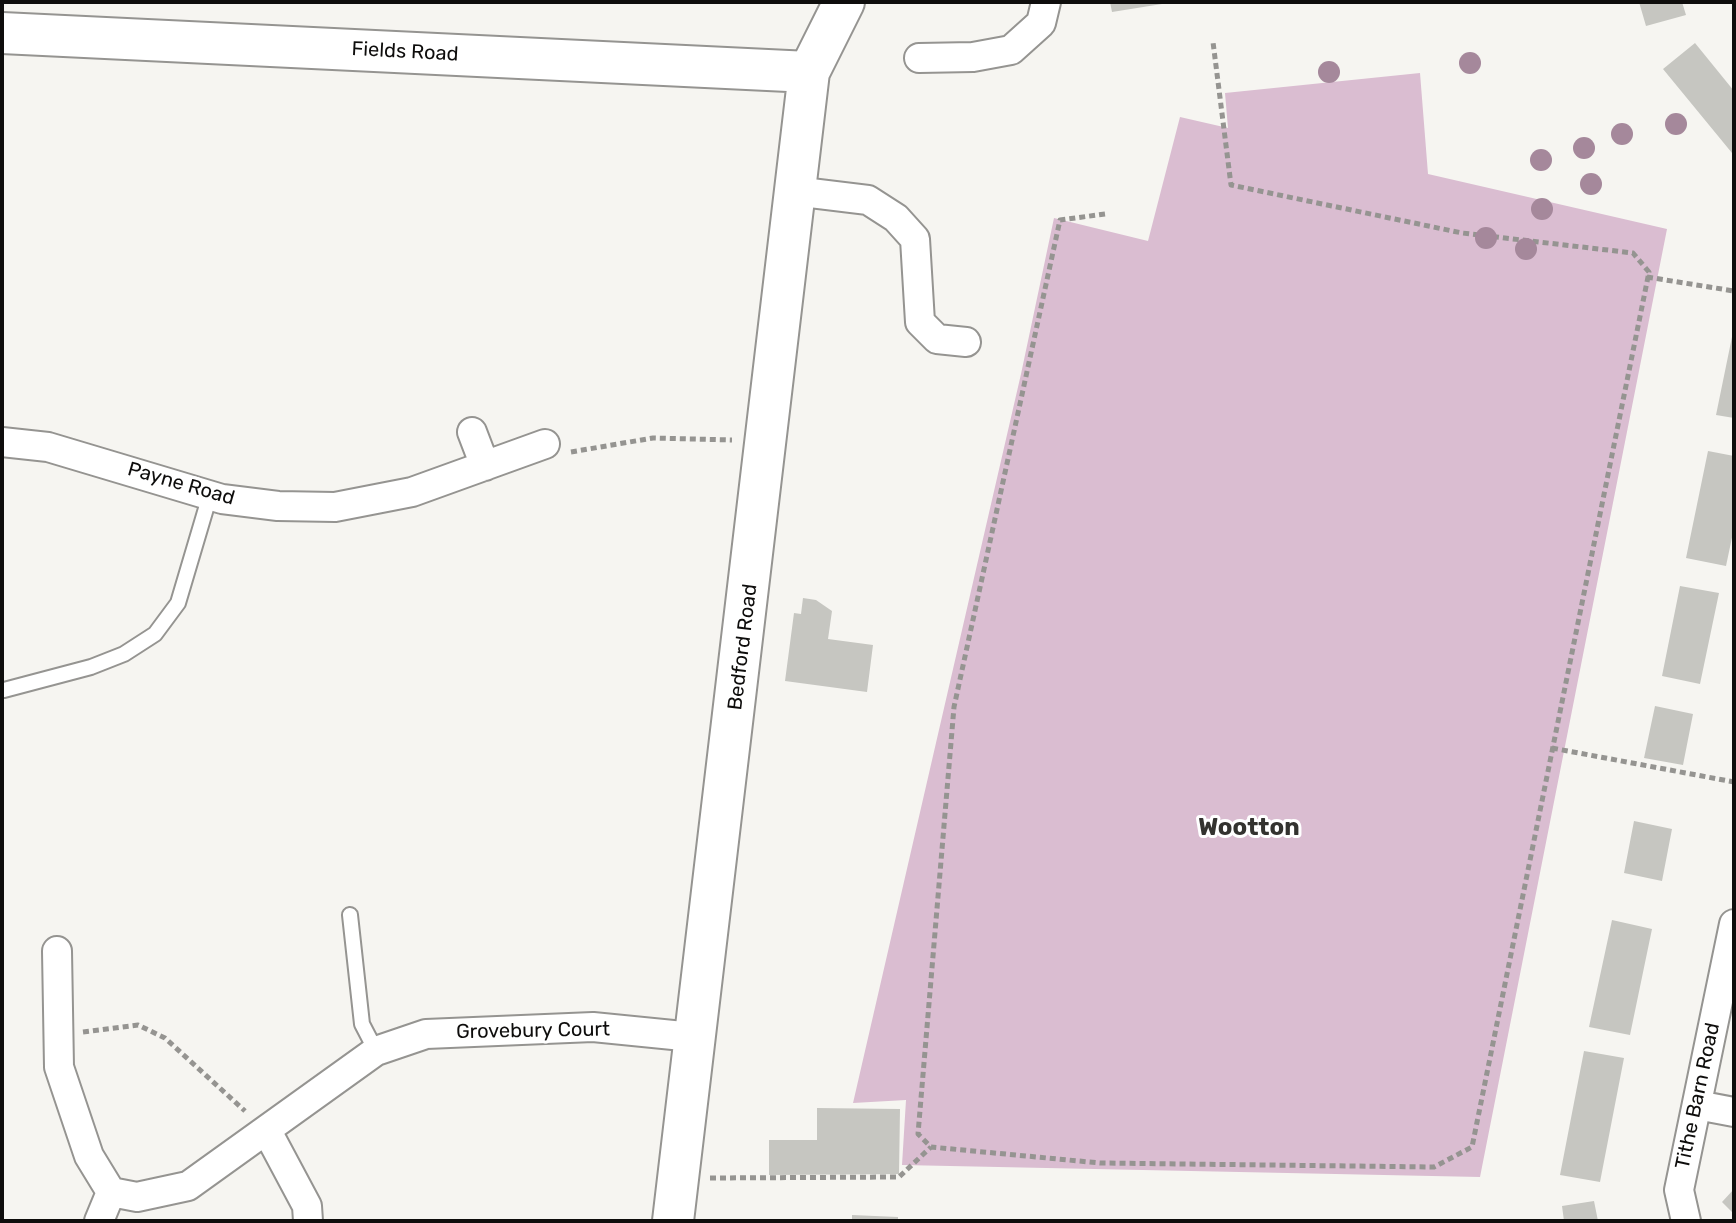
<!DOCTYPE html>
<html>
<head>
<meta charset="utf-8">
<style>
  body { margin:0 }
  #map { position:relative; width:1736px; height:1223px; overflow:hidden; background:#f6f5f1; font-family:Rubik,sans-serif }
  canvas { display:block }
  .frame { position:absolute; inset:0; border:4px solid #0e0d0c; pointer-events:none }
</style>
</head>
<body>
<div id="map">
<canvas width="1736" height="1223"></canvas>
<div class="frame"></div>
</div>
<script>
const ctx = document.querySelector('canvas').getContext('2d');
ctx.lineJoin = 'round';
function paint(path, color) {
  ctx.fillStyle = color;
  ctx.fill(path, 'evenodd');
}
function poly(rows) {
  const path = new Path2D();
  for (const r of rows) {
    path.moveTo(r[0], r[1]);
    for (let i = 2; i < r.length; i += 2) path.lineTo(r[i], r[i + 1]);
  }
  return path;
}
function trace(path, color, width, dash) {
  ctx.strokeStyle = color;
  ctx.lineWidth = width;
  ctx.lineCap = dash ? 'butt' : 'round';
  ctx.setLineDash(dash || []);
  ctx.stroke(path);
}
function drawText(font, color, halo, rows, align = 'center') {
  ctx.font = font + ' Rubik,sans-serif';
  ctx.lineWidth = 6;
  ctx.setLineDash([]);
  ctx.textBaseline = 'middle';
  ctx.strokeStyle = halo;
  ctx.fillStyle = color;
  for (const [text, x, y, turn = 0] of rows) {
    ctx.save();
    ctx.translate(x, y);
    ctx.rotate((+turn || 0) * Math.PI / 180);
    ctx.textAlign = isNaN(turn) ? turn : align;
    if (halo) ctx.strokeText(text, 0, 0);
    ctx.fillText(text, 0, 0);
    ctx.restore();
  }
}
const green = poly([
  [1420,73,1428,174,1667,229,1480,1177,902,1165,906,1100,853,1103,1021,374,1054,218,1148,241,1180,117,1228,128,1225,93]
]);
const building = poly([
  [1110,2,1162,2,1162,4,1112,12],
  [1639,2,1682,2,1686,15,1646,26],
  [1695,43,1734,91,1734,152,1732,153,1663,69],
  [1733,332,1734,332,1734,418,1716,415],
  [1708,451,1734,456,1734,528,1726,566,1686,558],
  [1680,586,1719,593,1700,684,1662,676],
  [803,598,816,600,832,611,828,639,873,645,867,692,785,681,794,613,801,614],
  [1655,706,1693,714,1683,765,1644,758],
  [1634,821,1672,829,1662,881,1624,873],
  [1612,920,1652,929,1630,1035,1589,1027],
  [1584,1051,1624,1058,1600,1182,1560,1175],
  [817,1108,900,1109,899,1174,769,1175,769,1140,817,1140],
  [1734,1189,1734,1214,1722,1202],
  [1594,1201,1598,1221,1564,1221,1562,1206],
  [852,1215,898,1217,898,1221,852,1221]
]);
const path = poly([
  [1105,214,1060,220,954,707,918,1134,931,1147,1100,1163,1434,1167,1472,1147,1649,272,1633,253,1462,233,1231,185,1213,42],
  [1647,277,1734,291],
  [571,452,653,438,732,440],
  [1552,748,1734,782],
  [83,1032,138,1025,165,1038,245,1111],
  [710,1178,899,1177,931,1147]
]);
const lane = poly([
  [4,690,91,667,124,654,155,634,178,603,210,495],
  [350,915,362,1024,376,1051]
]);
const street = poly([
  [919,58,973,57,1011,50,1041,23,1046,2],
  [794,191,868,200,896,218,915,239,920,322,937,339,966,342],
  [472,432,485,466],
  [2,442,48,447,222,499,278,506,335,507,412,492,545,444],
  [57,951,59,1067,89,1156,111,1192,137,1197,188,1186,376,1051,426,1034,593,1027,693,1037],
  [1697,1105,1734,1112],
  [267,1131,307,1206,308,1221],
  [99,1221,111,1192],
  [1686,1221,1679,1190,1734,924]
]);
const secondary = poly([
  [2,33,809,72],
  [673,1221,809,72,844,2]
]);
const trees = [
  [1470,63],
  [1329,72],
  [1676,124],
  [1622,134],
  [1584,148],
  [1541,160],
  [1591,184],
  [1542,209],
  [1486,238],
  [1526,249]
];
const streetNames = [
  ["Fields Road",405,52,3],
  ["Payne Road",181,484,16],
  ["Bedford Road",743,647,-83],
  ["Grovebury Court",533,1031,-1],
  ["Tithe Barn Road",1698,1096,-78]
];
const quarterNames = [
  ["Wootton",1249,828]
];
paint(green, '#dabdd1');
paint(building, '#c6c6c1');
trace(lane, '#959491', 18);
trace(street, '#959491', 32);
trace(secondary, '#959491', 44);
trace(path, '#959491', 5, [6, 4]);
trace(lane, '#fff', 14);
trace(street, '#fff', 28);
trace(secondary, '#fff', 40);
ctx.fillStyle = '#a5889b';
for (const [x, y] of trees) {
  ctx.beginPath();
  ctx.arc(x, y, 11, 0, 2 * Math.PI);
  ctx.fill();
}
drawText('20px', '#0e0d0c', '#fff', streetNames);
drawText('bold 24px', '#33322f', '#fff', quarterNames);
</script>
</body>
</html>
